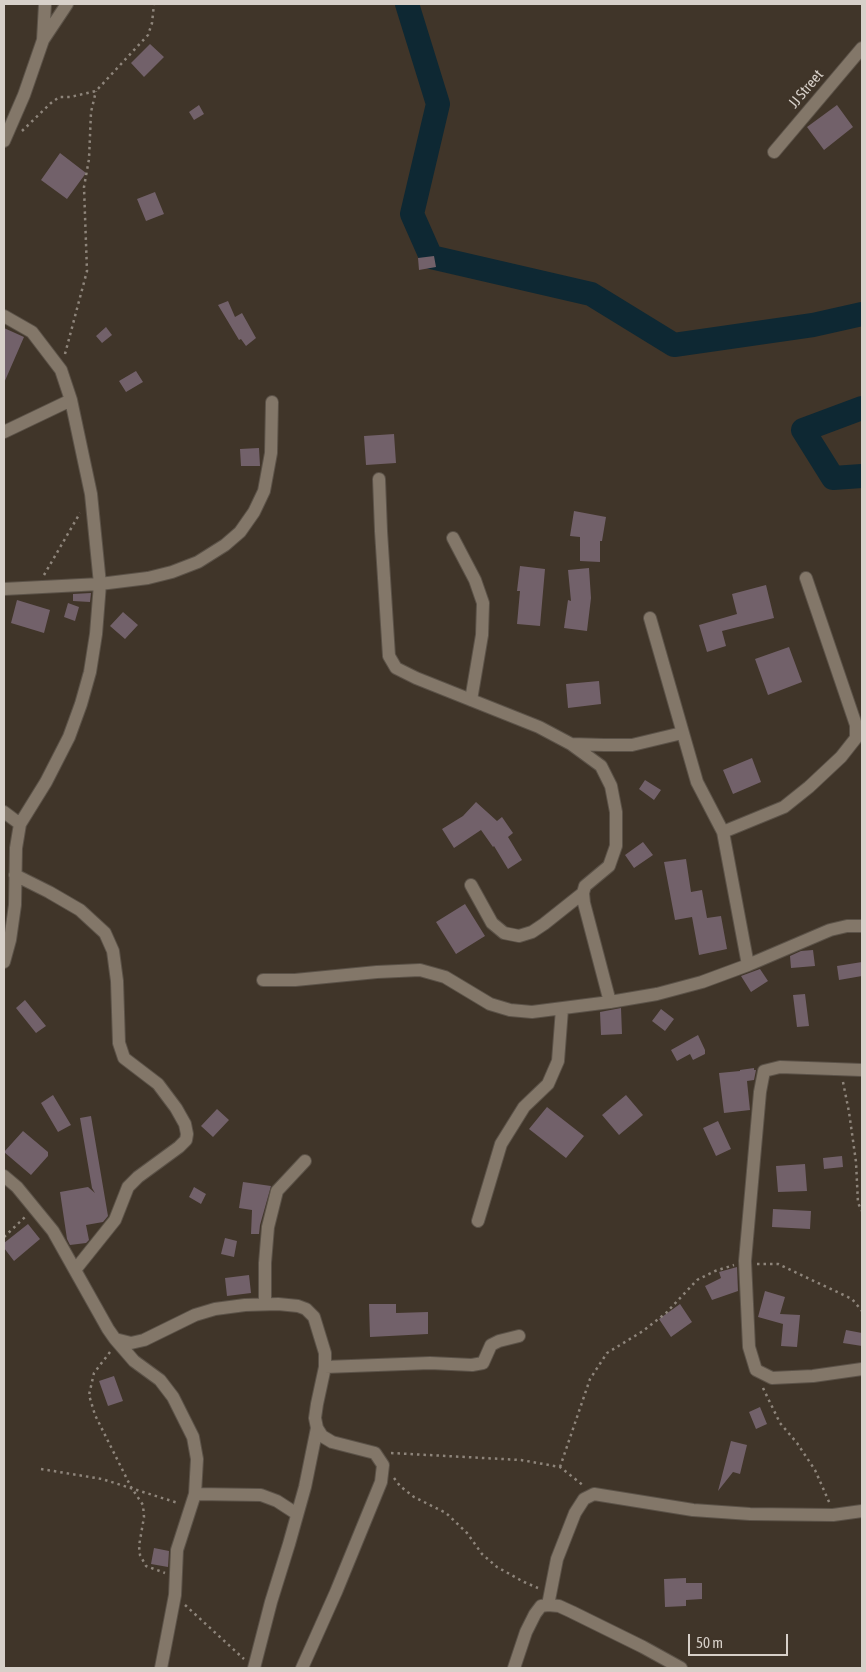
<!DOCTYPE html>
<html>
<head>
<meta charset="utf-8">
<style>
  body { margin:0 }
  #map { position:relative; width:866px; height:1672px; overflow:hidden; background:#403529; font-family:"Asap Condensed",sans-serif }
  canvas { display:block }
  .frame { position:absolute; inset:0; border:5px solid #d7d0c9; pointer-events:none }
  .scale { position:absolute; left:688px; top:1634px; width:100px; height:22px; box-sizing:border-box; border:2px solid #d7d0c9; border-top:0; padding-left:6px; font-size:15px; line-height:18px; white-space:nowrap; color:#d7d0c9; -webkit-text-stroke:4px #403529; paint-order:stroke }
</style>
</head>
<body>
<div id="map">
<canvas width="866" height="1672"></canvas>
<div class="frame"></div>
<div class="scale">50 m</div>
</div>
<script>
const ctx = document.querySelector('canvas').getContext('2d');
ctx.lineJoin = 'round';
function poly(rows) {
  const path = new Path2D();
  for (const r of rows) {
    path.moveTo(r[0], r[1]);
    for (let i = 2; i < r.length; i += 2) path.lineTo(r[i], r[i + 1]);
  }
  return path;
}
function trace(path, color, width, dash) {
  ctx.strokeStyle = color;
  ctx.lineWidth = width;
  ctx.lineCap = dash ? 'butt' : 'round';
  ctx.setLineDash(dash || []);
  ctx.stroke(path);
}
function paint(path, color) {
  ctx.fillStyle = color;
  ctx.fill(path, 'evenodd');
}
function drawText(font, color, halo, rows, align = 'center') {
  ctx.font = font + ' "Asap Condensed",sans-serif';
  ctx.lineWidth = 4.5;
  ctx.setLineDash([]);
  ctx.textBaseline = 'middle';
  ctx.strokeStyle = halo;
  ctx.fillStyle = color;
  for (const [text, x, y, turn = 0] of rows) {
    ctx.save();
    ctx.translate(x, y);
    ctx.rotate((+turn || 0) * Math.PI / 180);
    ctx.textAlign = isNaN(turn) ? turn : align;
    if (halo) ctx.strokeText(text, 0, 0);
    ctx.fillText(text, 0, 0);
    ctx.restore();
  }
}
const river = poly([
  [407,4,438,104,412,214,431,257,591,294,674,345,813,325,862,314],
  [862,408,803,430,833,478,862,476]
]);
const building = poly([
  [150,44,164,57,144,77,131,63],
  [199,105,204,114,194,120,189,112],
  [837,105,853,127,824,150,807,127],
  [60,153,86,173,67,199,41,180],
  [155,192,164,214,146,221,137,199],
  [434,256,436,267,419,270,418,258],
  [228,301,235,317,242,313,256,338,246,346,241,339,239,340,218,305],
  [106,327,112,335,102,343,96,336],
  [4,328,24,337,4,383],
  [136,371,143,382,126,392,119,381],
  [394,434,396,463,366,465,364,436],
  [259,448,260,466,241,466,240,449],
  [574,511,606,517,602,541,600,541,600,562,580,561,580,537,570,536],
  [520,566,545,569,540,626,517,624,520,591,517,591],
  [589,568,591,598,587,631,564,628,568,600,571,601,568,570],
  [766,585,774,618,722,631,726,646,707,652,699,625,737,614,732,594],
  [91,593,90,602,73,601,73,594],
  [17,600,50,610,44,633,11,623],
  [68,603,79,607,75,621,64,617],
  [123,612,138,625,125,639,110,626],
  [789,647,802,682,768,695,755,659],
  [599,681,601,704,568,708,566,684],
  [752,758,761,782,733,794,723,770],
  [645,780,661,790,654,800,639,789],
  [476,802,497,821,502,817,513,833,508,837,522,860,508,869,494,846,493,847,481,830,454,848,442,829,463,816],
  [643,842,653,855,634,868,625,855],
  [686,859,691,892,702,890,707,918,721,916,727,949,699,955,692,917,675,920,664,862],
  [465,904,485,936,456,954,436,922],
  [813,950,815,966,791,968,790,956,801,951],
  [862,962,862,976,839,980,837,966],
  [760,969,768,981,751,992,741,976],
  [805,994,809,1026,797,1027,793,995],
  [25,1000,46,1026,36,1033,16,1008],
  [621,1008,622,1034,601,1035,600,1012],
  [661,1009,674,1019,665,1031,652,1021],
  [698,1035,705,1050,705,1054,693,1060,690,1054,677,1061,671,1050],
  [754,1068,754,1070,756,1070,754,1080,747,1081,750,1110,724,1113,719,1073,740,1071,740,1070],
  [53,1095,71,1125,58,1132,41,1103],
  [626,1095,643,1115,619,1135,602,1115],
  [547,1107,584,1136,566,1158,529,1129],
  [217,1109,229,1120,213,1137,201,1126],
  [91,1116,108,1216,103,1222,86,1225,89,1240,86,1243,70,1245,67,1239,60,1192,88,1187,95,1193,92,1188,80,1118],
  [718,1121,731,1149,716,1156,703,1128],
  [23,1131,48,1152,48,1156,31,1175,4,1152],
  [842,1156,843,1167,824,1169,823,1158],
  [805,1164,807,1191,778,1192,776,1166],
  [243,1182,271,1186,260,1225,259,1234,251,1234,252,1210,239,1208],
  [194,1187,206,1194,201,1204,189,1197],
  [773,1209,811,1211,810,1229,772,1227],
  [28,1224,40,1239,14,1261,4,1248,4,1243],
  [225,1238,237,1241,234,1257,221,1254],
  [737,1267,738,1291,712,1300,705,1286,721,1278,719,1272],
  [249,1275,251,1293,227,1296,225,1278],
  [765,1291,785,1297,780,1314,800,1315,797,1347,781,1346,783,1324,758,1317],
  [369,1304,396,1304,396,1313,428,1312,428,1334,370,1337],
  [680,1304,692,1322,671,1337,659,1319],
  [846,1330,862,1333,862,1346,843,1343],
  [114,1376,123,1401,108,1406,99,1381],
  [760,1407,767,1424,756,1429,749,1412],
  [731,1441,747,1445,740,1474,733,1472,718,1491],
  [154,1548,169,1551,168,1567,151,1564],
  [686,1578,686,1583,702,1583,702,1599,686,1600,686,1606,665,1607,664,1579]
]);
const path = poly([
  [22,131,51,103,59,97,70,97,96,91,148,35,152,23,154,4],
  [65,354,87,271,84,187,89,159,91,112,96,91],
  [44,575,80,513],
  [843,1082,849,1112,856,1162,858,1203,862,1211],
  [4,1237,26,1216],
  [757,1264,778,1264,852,1299,862,1311],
  [110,1352,94,1373,89,1395,95,1415,131,1487,143,1505,144,1517,139,1546,140,1555,146,1566,165,1573],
  [763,1388,780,1423,797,1443,815,1470,830,1504],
  [391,1453,521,1460,560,1467,584,1486],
  [560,1467,590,1379,607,1353,643,1331,666,1313,697,1280,715,1271,734,1265],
  [41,1469,102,1479,178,1503],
  [394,1478,400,1486,414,1497,446,1513,467,1533,482,1554,497,1567,524,1582,538,1588],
  [185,1605,244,1659]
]);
const street = poly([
  [43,40,67,4],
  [4,141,24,95,43,40,45,4],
  [774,152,862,48],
  [4,316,32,332,61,370,71,400,91,494,100,584,96,634,90,672,81,704,69,737,46,782,20,824,16,848,15,905,10,940,4,962],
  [4,432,71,400],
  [379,479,381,531,389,656,396,668,416,678,539,727,571,744,601,766,611,786,616,812,616,846,609,866,585,886,583,893,584,903,610,1002],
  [453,538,475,580,483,603,482,635,471,700],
  [4,589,100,584,148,578,172,572,198,562,225,545,240,532,254,512,264,491,271,453,272,402],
  [650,618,697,782,723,832,748,965],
  [571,744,604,745,632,745,682,733],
  [4,812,20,824],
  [723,832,784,807,809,787,841,757,856,738,856,725,806,578],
  [15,875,49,892,80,910,105,933,113,951,117,981,119,1043,124,1058,158,1084,176,1108,185,1124,187,1134,186,1140,179,1147,138,1177,128,1187,115,1220,75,1270],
  [471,885,492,923,504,933,519,936,532,932,544,924,583,893],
  [263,980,295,980,377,972,420,970,445,977,490,1004,510,1010,532,1012,610,1002,657,994,702,982,748,965,830,930,847,926,862,926],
  [862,1070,780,1067,764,1071,760,1092,745,1261,749,1347,756,1370,772,1378,813,1376,862,1369],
  [4,1176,17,1187,53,1231,108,1329,115,1339,131,1343,144,1340,195,1315,215,1309,245,1305,278,1304,298,1306,306,1309,314,1317,325,1353,325,1367,317,1404,315,1418,317,1428,322,1436,332,1442,375,1453,383,1465,381,1482,336,1592,302,1668],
  [478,1221,501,1144,524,1107,548,1084,558,1061,562,1009],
  [265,1304,265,1263,268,1227,277,1191,305,1161],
  [115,1339,134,1361,160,1380,173,1397,193,1437,197,1459,195,1494,177,1550,175,1595,161,1668],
  [325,1367,430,1363,472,1365,483,1363,491,1345,499,1341,519,1336],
  [195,1494,261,1495,277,1501,297,1514],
  [548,1605,557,1559,575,1513,584,1499,594,1494,693,1510,750,1514,833,1515,862,1511],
  [254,1668,271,1602,289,1544,305,1487,317,1428],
  [514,1668,526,1632,535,1614,541,1606,548,1605,559,1606,572,1612,643,1647,681,1668]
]);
const streetNames = [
  ["JJ Street",806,89,-50]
];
trace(river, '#0e2833', 24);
paint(building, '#72616a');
trace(street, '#5b5248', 14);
trace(path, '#8e857b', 2.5, [2.5, 4]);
trace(street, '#837769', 12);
drawText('15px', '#d7d0c9', '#403529', streetNames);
</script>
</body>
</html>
